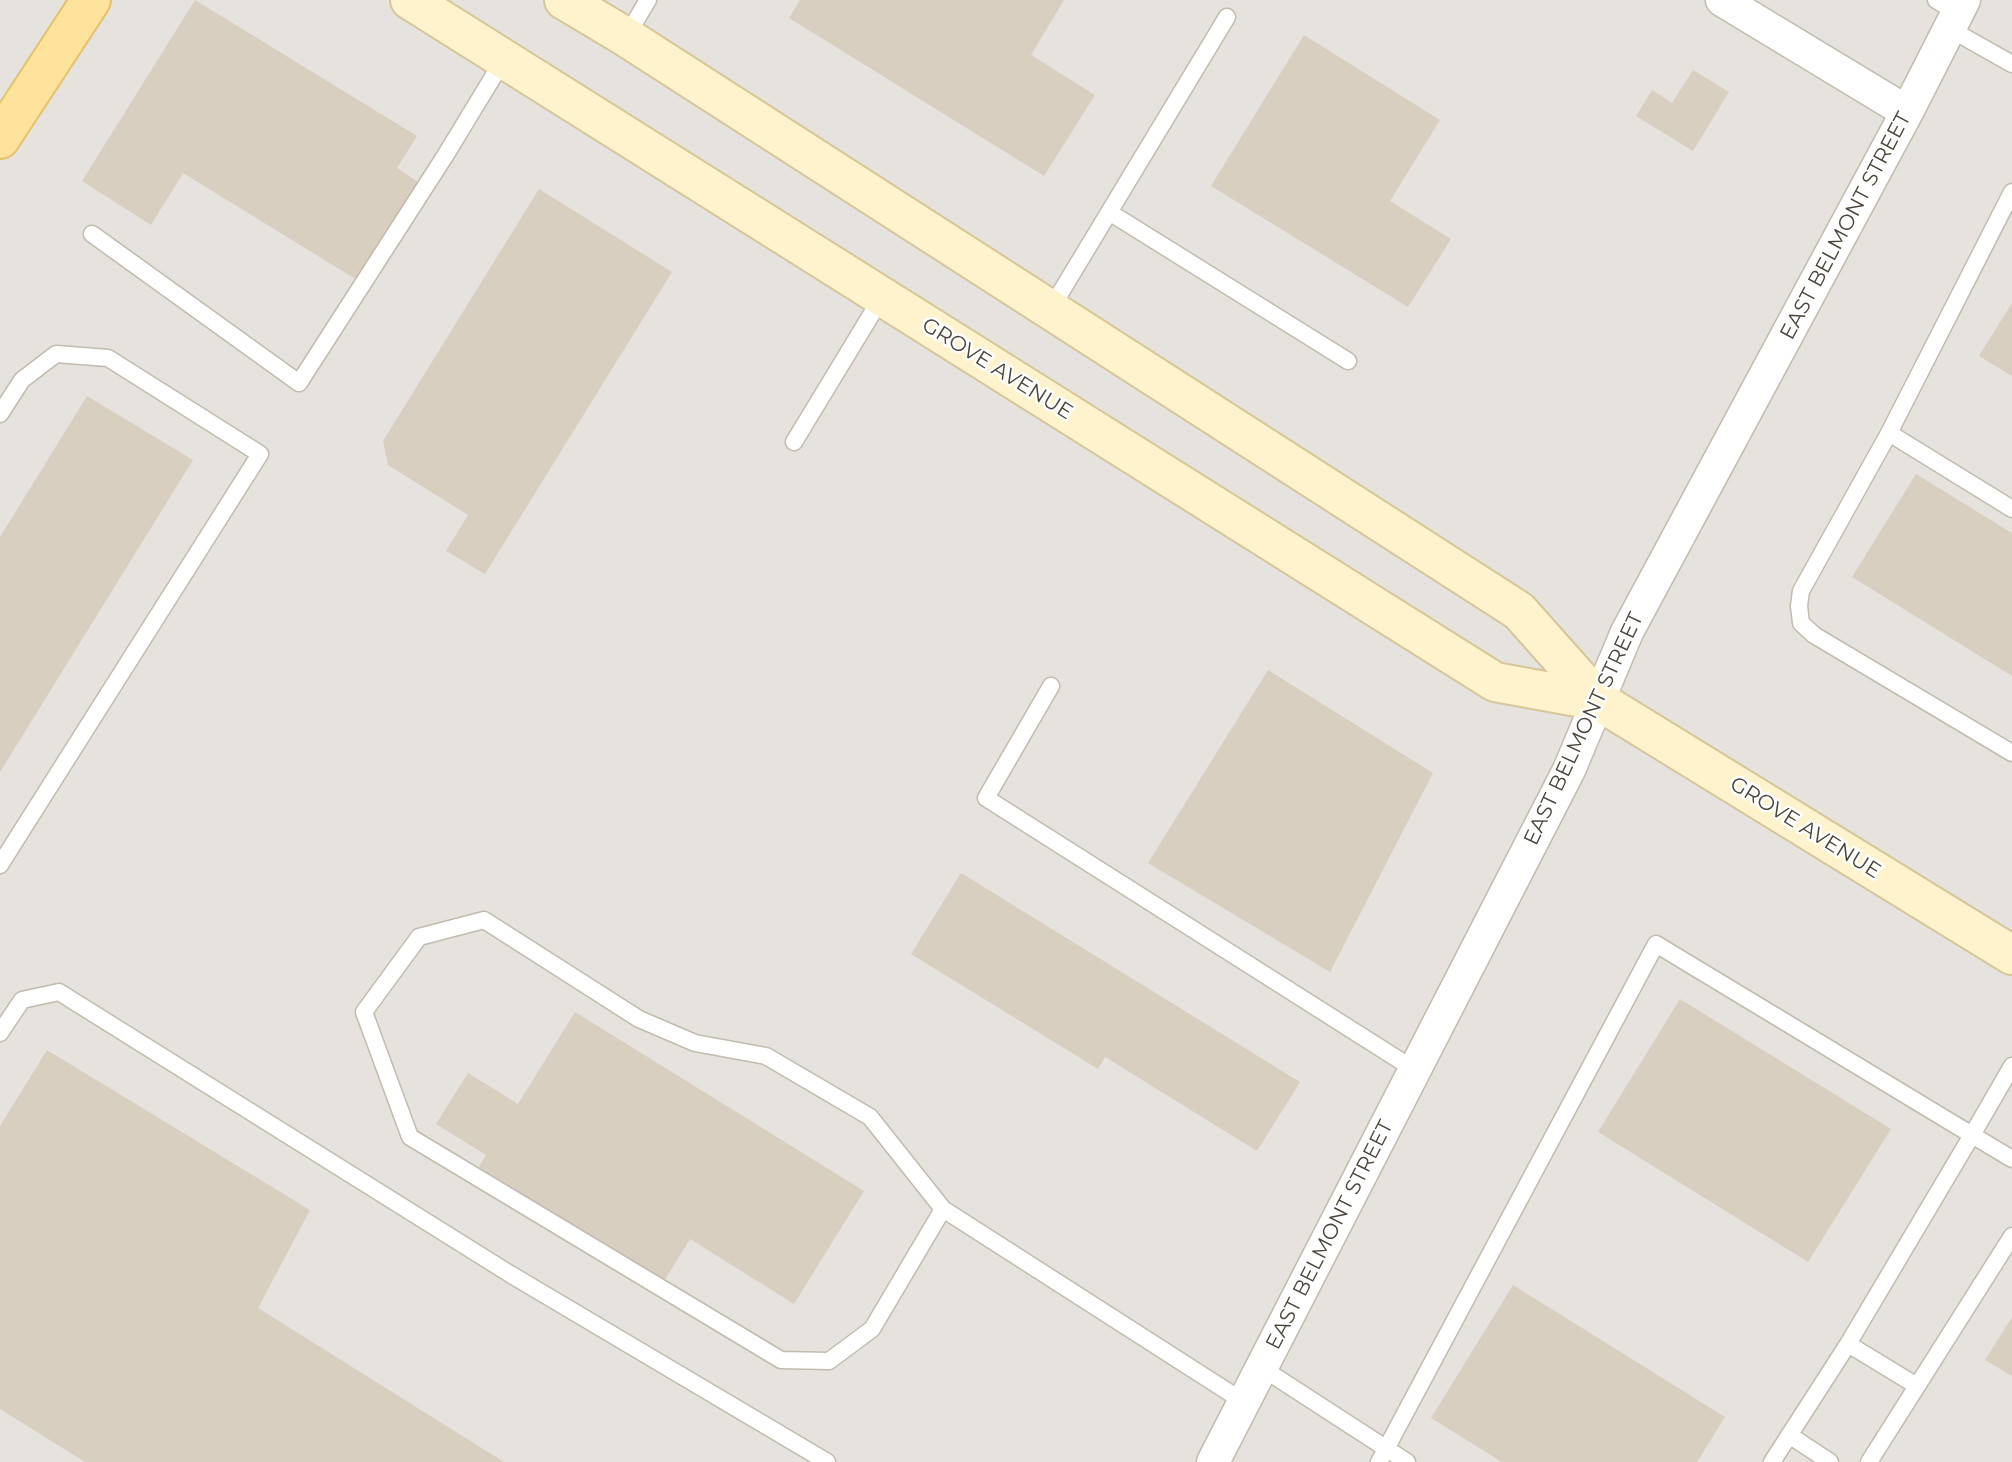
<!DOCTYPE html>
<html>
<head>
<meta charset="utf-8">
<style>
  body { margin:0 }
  canvas { display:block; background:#f6f3ec }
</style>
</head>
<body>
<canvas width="2012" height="1462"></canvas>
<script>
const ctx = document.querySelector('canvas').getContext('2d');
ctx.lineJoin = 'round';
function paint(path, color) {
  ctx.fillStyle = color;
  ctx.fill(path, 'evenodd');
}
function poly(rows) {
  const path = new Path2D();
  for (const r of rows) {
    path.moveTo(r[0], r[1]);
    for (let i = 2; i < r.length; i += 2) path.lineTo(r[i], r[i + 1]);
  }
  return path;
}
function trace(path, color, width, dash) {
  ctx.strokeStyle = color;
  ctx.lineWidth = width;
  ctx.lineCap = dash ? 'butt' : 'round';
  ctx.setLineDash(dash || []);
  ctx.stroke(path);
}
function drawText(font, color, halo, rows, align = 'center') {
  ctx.font = font + ' Montserrat,sans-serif';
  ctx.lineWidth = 5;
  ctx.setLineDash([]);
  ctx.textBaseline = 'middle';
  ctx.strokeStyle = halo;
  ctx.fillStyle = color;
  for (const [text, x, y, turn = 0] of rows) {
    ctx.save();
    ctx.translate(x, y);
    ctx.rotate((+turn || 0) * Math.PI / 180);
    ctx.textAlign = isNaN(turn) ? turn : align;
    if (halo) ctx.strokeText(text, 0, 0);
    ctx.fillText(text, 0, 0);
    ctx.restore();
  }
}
const industrial = poly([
  [0,0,2012,0,2012,1462,0,1462]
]);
const building = poly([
  [195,0,417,136,397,168,418,182,357,280,183,173,151,225,82,181],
  [800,0,1064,0,1031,55,1095,95,1044,176,789,18],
  [1304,35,1440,120,1390,201,1451,239,1408,307,1211,186],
  [1693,70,1729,92,1693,151,1636,116,1652,90,1672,103],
  [539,189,672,272,485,574,446,551,468,515,388,465,383,441],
  [2012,303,2012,376,1979,356],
  [87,396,193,460,0,772,0,537],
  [1916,474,2012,533,2012,676,1852,577],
  [1268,670,1433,773,1330,972,1148,863],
  [961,873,1300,1082,1257,1151,1105,1057,1098,1069,911,954],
  [1680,999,1891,1129,1808,1262,1598,1132],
  [575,1012,864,1191,794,1304,690,1239,664,1281,479,1167,486,1155,436,1124,468,1073,518,1104],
  [47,1050,310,1210,258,1308,504,1462,85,1462,0,1409,0,1126],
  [1513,1285,1725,1417,1697,1462,1502,1462,1431,1418],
  [2012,1317,2012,1376,1985,1360]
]);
const lane = poly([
  [1936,0,1957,13],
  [1950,29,2012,64],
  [626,37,648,0],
  [2012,192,1889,433,2012,509],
  [1109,212,1348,361],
  [92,234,299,383,445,156,504,59],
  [1050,310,1227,17],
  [0,414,22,380,56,354,108,358,260,454,0,865],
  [1889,433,1801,591,1799,606,1801,623,1814,635,2012,753],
  [794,442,882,297],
  [1051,686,986,798,1415,1070],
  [0,1033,22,1000,59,992,510,1274,827,1462],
  [2012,1066,1972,1135,2012,1159],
  [943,1209,872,1329,829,1361,781,1360,410,1137,364,1012,419,937,484,920,639,1019,695,1043,766,1056,870,1117,943,1209,1244,1402],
  [1848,1344,1917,1386],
  [1262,1368,1407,1462],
  [1789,1435,1830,1462],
  [1379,1462,1656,944,1972,1135,1848,1344,1772,1462],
  [1869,1462,2012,1236]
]);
const street = poly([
  [1722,0,1907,112],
  [1213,1462,1569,770,1627,632,1907,112,1964,0]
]);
const secondary = poly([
  [410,0,1495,682,1599,701],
  [564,0,626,37,1519,611,1599,701,2012,955]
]);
const primary = poly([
  [0,139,91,0]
]);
const streetNames = [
  ["EAST BELMONT STREET",1846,226,-62],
  ["GROVE AVENUE",997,369,32],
  ["EAST BELMONT STREET",1584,729,-65],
  ["GROVE AVENUE",1805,828,32],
  ["EAST BELMONT STREET",1330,1235,-63]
];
paint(industrial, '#e6e2dd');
paint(building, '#d8cfc1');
trace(lane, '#c2bbae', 19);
trace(street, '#c2bbae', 35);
trace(secondary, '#d6c79b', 42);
trace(primary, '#e6c16a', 42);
trace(lane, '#fff', 16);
trace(street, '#fff', 32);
trace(secondary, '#fff3cd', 38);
trace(primary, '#ffe39c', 38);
drawText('21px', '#4b4439', '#fff', streetNames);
</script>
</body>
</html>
